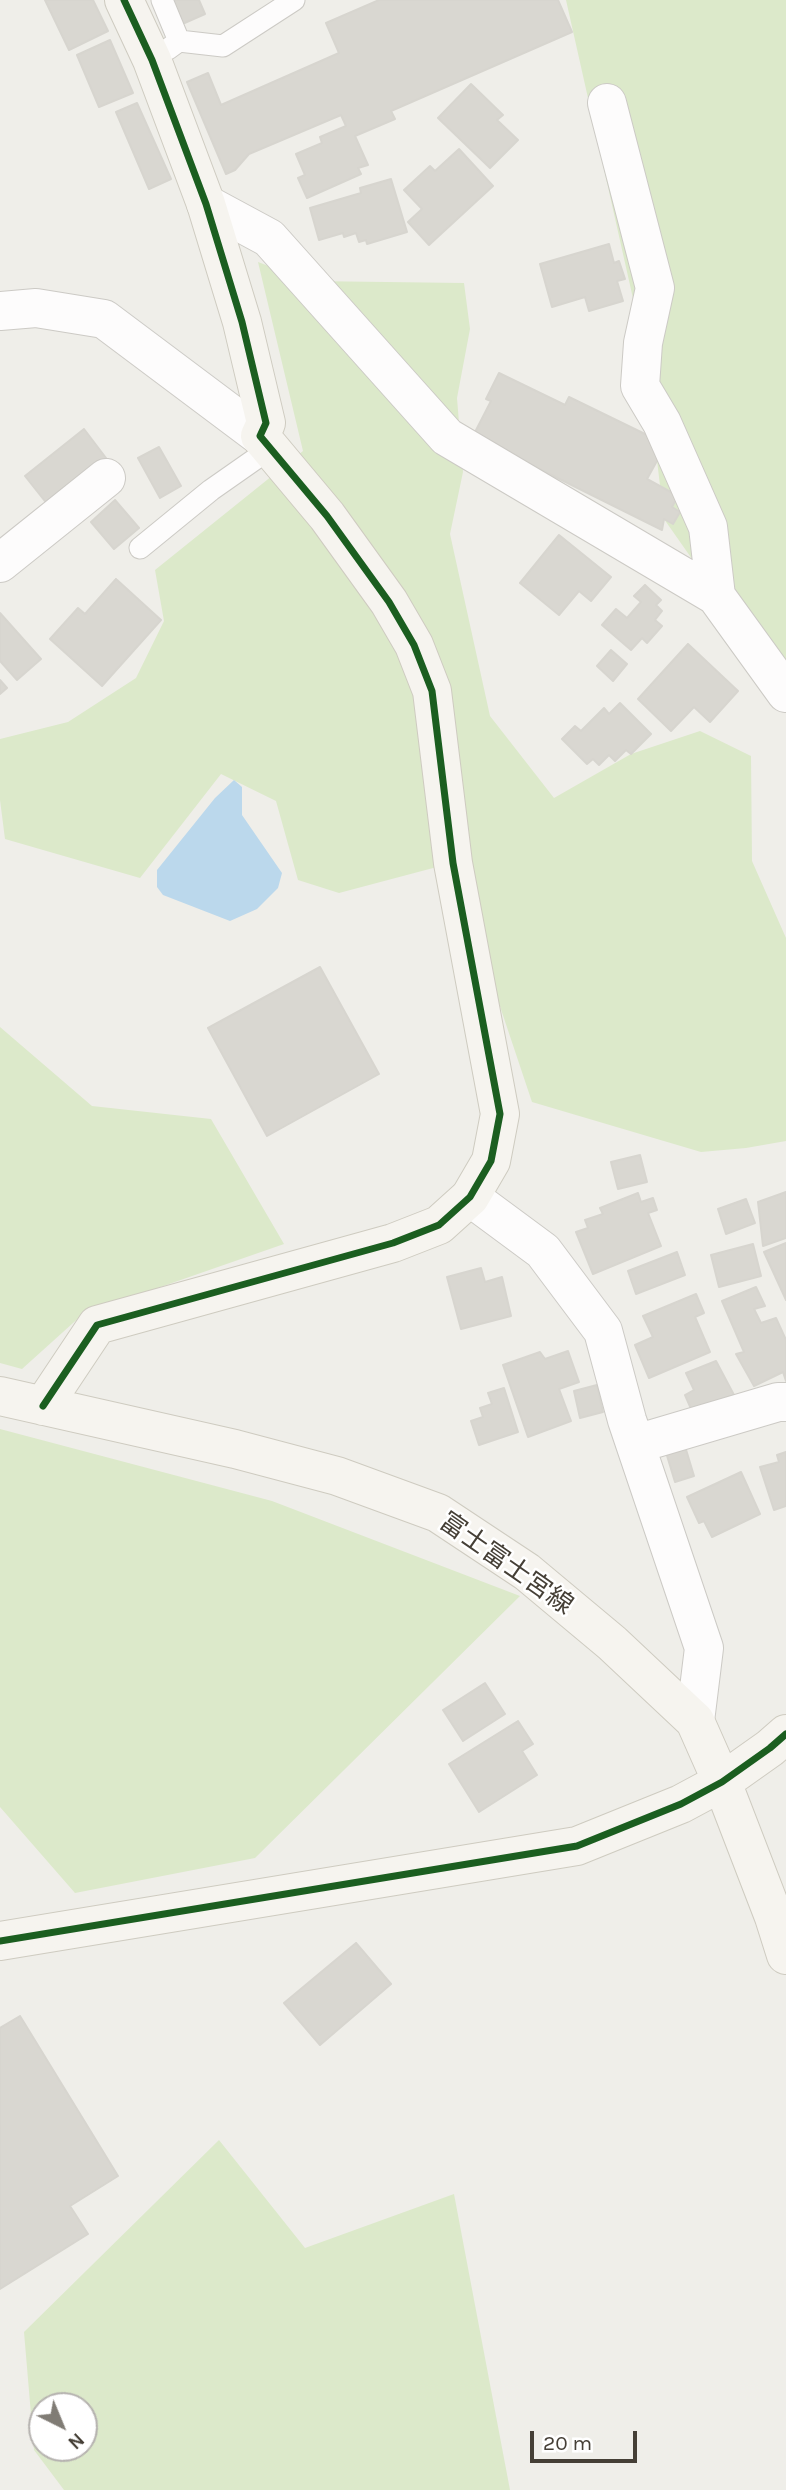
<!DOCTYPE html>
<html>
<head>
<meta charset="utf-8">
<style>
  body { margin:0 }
  #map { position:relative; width:786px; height:2490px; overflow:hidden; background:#efeee9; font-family:Karla,sans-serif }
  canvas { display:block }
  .north { position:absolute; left:28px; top:2392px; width:70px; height:70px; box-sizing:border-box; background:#fff; border:2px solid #b5b2af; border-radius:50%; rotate:137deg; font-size:19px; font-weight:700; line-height:28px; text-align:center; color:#453f36 }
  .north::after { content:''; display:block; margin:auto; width:24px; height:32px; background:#807c75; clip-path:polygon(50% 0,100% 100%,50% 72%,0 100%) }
  .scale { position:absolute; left:530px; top:2431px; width:107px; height:32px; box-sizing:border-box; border:4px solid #453f36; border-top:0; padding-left:9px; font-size:21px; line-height:24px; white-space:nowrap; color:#453f36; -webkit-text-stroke:5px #fff; paint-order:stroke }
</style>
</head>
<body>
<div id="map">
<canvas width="786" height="2490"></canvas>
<div class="north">N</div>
<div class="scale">20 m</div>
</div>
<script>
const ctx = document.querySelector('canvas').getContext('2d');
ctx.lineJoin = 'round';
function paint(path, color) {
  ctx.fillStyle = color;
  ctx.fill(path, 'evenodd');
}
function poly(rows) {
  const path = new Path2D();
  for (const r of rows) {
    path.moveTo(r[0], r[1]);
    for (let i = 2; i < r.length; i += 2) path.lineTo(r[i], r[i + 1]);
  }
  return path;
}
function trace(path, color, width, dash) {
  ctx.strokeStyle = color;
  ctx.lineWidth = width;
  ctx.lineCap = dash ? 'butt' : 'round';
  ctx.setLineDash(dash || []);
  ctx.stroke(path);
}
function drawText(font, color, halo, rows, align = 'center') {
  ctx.font = font + ' Karla,"Noto Sans JP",sans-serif';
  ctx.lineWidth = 5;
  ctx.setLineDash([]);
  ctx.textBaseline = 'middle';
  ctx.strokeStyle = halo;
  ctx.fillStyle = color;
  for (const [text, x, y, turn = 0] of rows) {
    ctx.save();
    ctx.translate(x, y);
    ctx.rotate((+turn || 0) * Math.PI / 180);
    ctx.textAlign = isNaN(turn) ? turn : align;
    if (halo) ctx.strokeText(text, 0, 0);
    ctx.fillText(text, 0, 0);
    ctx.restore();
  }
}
const green = poly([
  [566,0,786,0,786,693,664,519,643,343],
  [258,262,308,281,464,283,470,329,457,398,463,472,450,534,490,716,554,798,631,754,700,731,751,756,752,861,786,938,786,1141,746,1148,701,1152,532,1102,452,863,339,893,298,880,276,801,221,774,140,878,5,839,0,800,0,739,68,722,136,678,164,621,155,570,303,451],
  [0,1027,92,1106,211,1119,284,1244,83,1314,22,1369,0,1363],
  [0,1429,272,1501,520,1596,255,1858,75,1893,0,1807],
  [219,2140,305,2248,454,2194,510,2490,64,2490,34,2450,24,2332],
  [42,2406,84,2406,84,2448,42,2448]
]);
const water = poly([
  [234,780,242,787,242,815,282,873,278,888,257,909,230,921,163,895,157,887,157,870,215,798]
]);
const building = poly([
  [45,0,93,0,108,31,69,50,45,0],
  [175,0,199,0,205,14,180,25,171,2,175,0],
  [379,0,558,0,572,32,391,111,395,119,355,136,368,165,358,168,361,174,307,198,298,178,305,175,296,154,322,143,320,137,346,126,341,115,249,154,235,170,226,174,187,82,208,73,221,105,339,53,326,23,379,0],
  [110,40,133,93,99,107,77,55,110,40],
  [471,84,503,115,497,120,518,140,490,168,438,118,471,84],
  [137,103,171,179,149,189,116,112,137,103],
  [459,149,493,186,429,245,408,222,422,209,404,190,430,166,435,171,459,149],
  [391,179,407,232,367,244,366,240,359,242,356,233,344,237,343,233,319,240,310,208,361,193,360,188,391,179],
  [609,244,614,263,619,261,625,279,617,281,623,301,589,311,585,297,552,307,540,264,609,244],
  [499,373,565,405,569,397,647,435,658,459,647,479,678,496,672,507,680,512,673,524,664,519,662,530,473,436,491,401,486,399,499,373],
  [84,429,106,458,48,505,25,476,84,429],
  [159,447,181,486,160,498,138,458,159,447],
  [115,500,139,528,114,549,91,522,115,500],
  [559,535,611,577,591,601,579,591,559,615,520,583,559,535],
  [116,579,161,620,102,686,50,639,78,608,85,614,116,579],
  [645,585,661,600,656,605,662,611,655,620,662,626,647,643,642,638,631,650,602,625,616,609,627,618,641,602,634,596,645,585],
  [0,613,41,659,17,680,0,661,0,613],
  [688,644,738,691,710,722,694,707,671,731,638,699,688,644],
  [611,650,627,664,613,681,597,666,611,650],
  [0,680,7,688,0,694,0,680],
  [620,703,651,734,631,754,626,750,615,761,609,755,599,765,593,759,587,764,562,739,575,726,581,731,604,708,609,714,620,703],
  [320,967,379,1074,267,1136,208,1028,320,967],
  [640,1155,647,1182,618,1189,611,1162,640,1155],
  [786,1192,786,1238,763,1246,758,1202,786,1192],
  [638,1193,641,1202,653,1198,657,1210,648,1213,661,1246,593,1274,576,1232,588,1228,585,1220,603,1214,600,1208,638,1193],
  [746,1199,755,1223,726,1234,718,1209,746,1199],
  [786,1243,786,1300,764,1252,786,1243],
  [753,1244,761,1276,719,1287,711,1255,753,1244],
  [677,1252,685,1275,636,1294,628,1271,677,1252],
  [481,1268,485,1282,502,1277,511,1316,461,1329,447,1277,481,1268],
  [756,1287,765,1306,754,1309,761,1323,776,1318,786,1340,786,1381,783,1372,754,1386,736,1354,744,1352,722,1301,756,1287],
  [696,1294,704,1313,695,1317,710,1352,649,1378,635,1345,653,1337,643,1316,696,1294],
  [568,1351,579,1382,559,1389,571,1421,528,1437,503,1365,540,1352,545,1359,568,1351],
  [716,1361,734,1395,692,1411,685,1395,694,1390,686,1373,716,1361],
  [597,1385,603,1412,580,1418,574,1391,597,1385],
  [504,1388,518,1432,479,1445,471,1421,483,1417,480,1408,492,1404,488,1393,504,1388],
  [684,1443,694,1476,675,1482,665,1449,684,1443],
  [786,1452,786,1506,774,1510,760,1467,779,1462,777,1455,786,1452],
  [741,1472,760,1514,712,1537,704,1521,699,1523,687,1497,741,1472],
  [485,1683,505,1714,463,1741,443,1710,485,1683],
  [518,1721,533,1744,522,1751,537,1775,479,1812,449,1764,518,1721],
  [356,1943,391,1984,320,2045,284,2003,356,1943],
  [20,2016,118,2176,70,2206,88,2234,0,2289,0,2028,20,2016]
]);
const lane = poly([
  [162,0,179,41,168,49],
  [179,41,223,46,294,0],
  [140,548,211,490,271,448]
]);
const street = poly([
  [607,103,655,288,643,343,640,386,662,423,708,527,716,596],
  [206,204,269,238,447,437,716,596,786,693],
  [0,311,36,308,104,319,260,436],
  [0,563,106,478],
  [470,1197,543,1251,603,1331,627,1420,704,1648,695,1721],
  [636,1444,778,1402,786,1402]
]);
const secondary = poly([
  [0,1396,235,1449,337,1476,438,1513,527,1572,612,1643,695,1721,722,1782,774,1917,786,1955],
  [43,1406,97,1325,393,1243,439,1225,470,1197,491,1161,500,1114,453,863,432,691,414,645,389,602,327,516,260,436,266,423,242,322,206,204,152,60,124,0],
  [0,1941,577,1846,681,1804,722,1782,770,1748,786,1734]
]);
const cycleway = poly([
  [43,1406,97,1325,393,1243,439,1225,470,1197,491,1161,500,1114,453,863,432,691,414,645,389,602,327,516,260,436,266,423,242,322,206,204,152,60,124,0],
  [0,1941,577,1846,681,1804,722,1782,770,1748,786,1734]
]);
const streetNames = [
  ["富士富士宮線",506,1564,35]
];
paint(green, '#dce9ca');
paint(water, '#bbd8ec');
paint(building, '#d9d7d1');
trace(building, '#d7d5cf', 2);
trace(lane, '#cccac5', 23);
trace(street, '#cccac5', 40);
trace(secondary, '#cecbc0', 40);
trace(lane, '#fdfcfc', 21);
trace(street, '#fdfcfc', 38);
trace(secondary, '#f6f4ef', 38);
trace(cycleway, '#1b5e20', 7);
drawText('26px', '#453f36', '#fff', streetNames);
</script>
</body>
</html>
